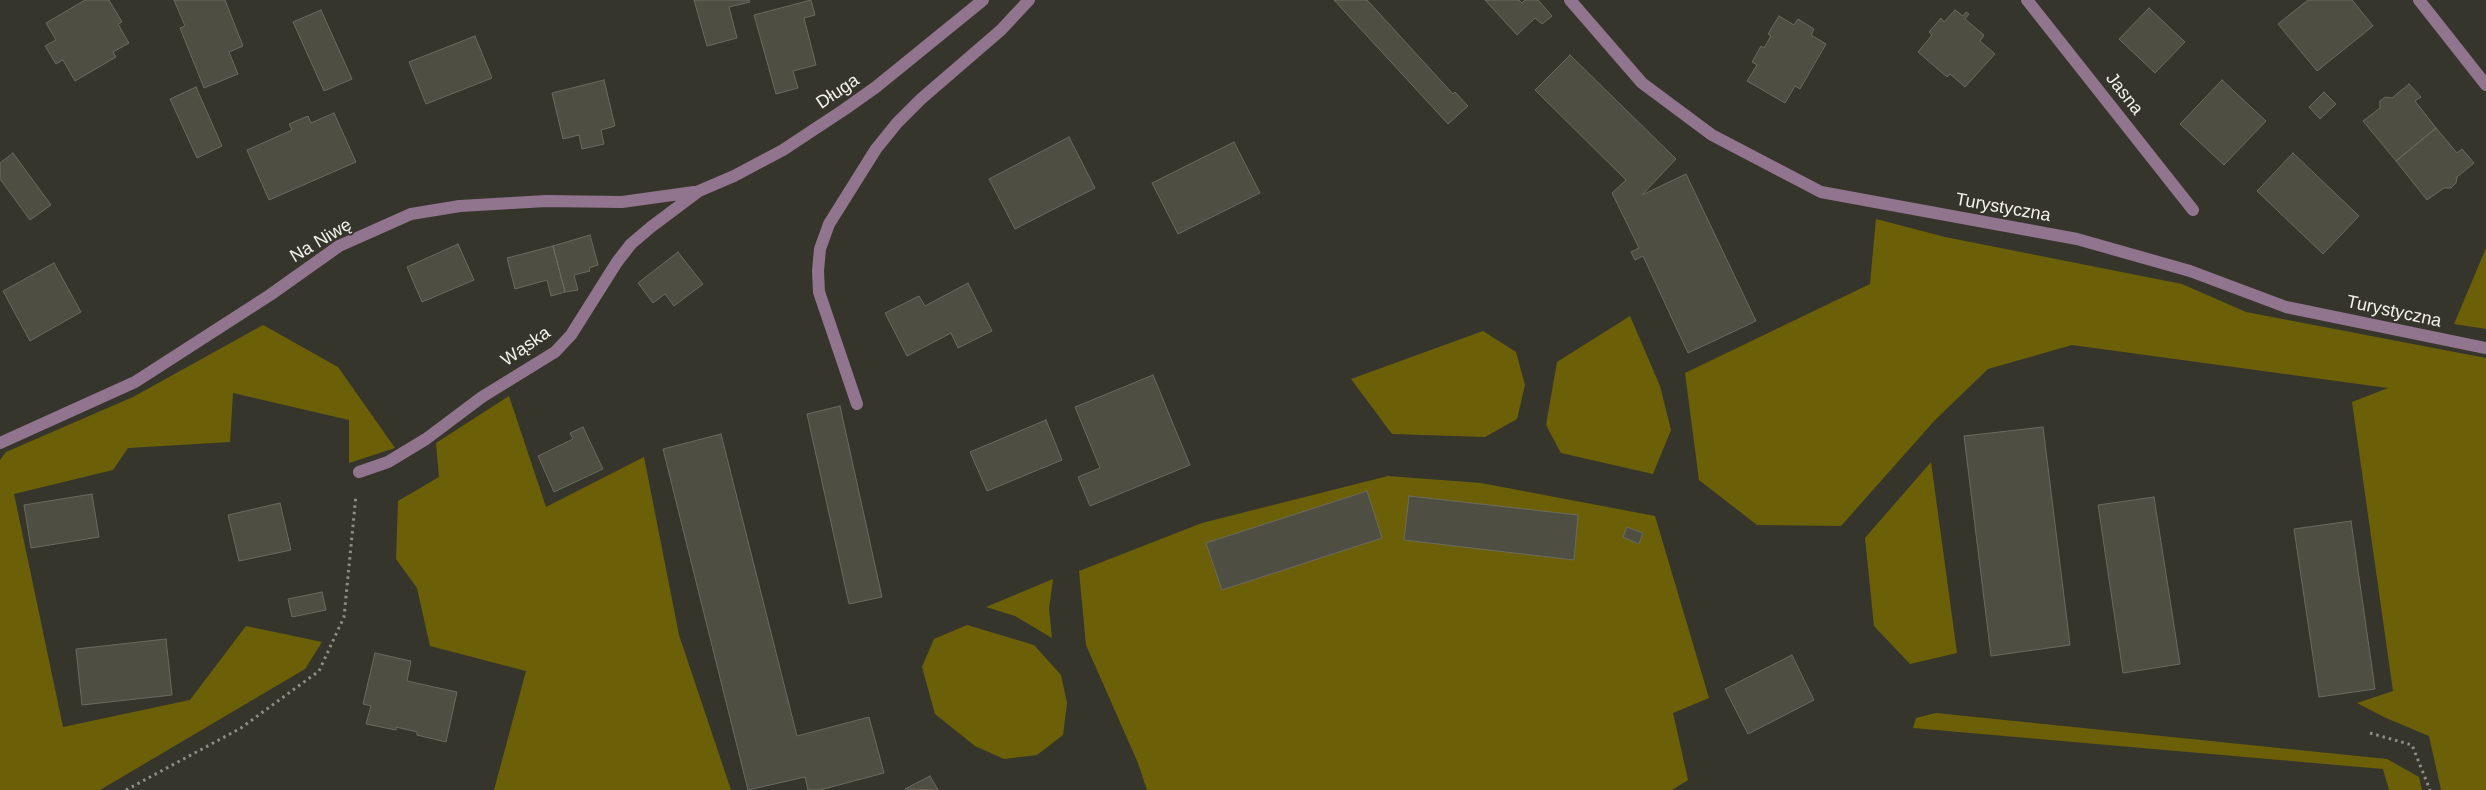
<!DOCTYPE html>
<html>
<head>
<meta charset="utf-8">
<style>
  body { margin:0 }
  canvas { display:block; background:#36352b }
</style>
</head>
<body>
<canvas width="2486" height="790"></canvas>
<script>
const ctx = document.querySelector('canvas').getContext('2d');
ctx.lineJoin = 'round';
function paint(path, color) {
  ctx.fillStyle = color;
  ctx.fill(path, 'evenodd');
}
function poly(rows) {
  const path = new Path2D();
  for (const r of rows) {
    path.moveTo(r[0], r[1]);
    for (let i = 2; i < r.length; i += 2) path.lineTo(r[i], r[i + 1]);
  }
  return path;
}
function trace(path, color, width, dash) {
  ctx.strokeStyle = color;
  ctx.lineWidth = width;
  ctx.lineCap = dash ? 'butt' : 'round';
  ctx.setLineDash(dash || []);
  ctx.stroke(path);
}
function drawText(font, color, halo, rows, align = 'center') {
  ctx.font = font + ' Helvetica,sans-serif';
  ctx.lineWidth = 4;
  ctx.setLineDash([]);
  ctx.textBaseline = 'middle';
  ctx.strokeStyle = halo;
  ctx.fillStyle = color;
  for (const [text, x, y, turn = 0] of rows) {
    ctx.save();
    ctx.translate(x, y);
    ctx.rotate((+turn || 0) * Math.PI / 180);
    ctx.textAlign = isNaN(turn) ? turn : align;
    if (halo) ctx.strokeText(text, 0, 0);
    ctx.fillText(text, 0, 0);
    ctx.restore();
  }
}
const green = poly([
  [1876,219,1945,237,2182,284,2246,312,2486,358,2486,790,2441,790,2429,736,2386,718,2357,703,2393,691,2352,402,2388,388,2072,345,1988,369,1935,420,1841,526,1757,525,1699,480,1685,373,1870,284],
  [2486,248,2486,329,2454,324],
  [1630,316,1660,386,1671,430,1653,474,1561,453,1546,425,1557,362],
  [263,325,338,367,395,448,349,463,349,420,233,393,230,442,128,448,113,470,14,494,63,727,190,700,246,626,322,642,305,669,100,790,0,790,0,460,6,452,133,397],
  [1483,331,1516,352,1525,385,1517,419,1485,437,1392,434,1351,379],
  [509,396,546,507,644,457,679,635,731,790,494,790,526,671,430,646,417,588,396,559,398,501,439,477,436,443],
  [1931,462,1957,653,1910,664,1874,626,1865,538],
  [1388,476,1481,483,1655,516,1709,698,1673,713,1688,780,1672,790,1147,790,1138,763,1086,645,1079,571,1202,523],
  [1053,579,1049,609,1052,638,1015,616,986,607],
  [967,625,1034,645,1061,675,1067,703,1063,735,1037,755,1004,759,975,746,935,714,922,667,934,639],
  [1936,713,2387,759,2419,777,2422,790,2389,790,2383,769,1913,728,1916,718]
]);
const building = poly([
  [85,0,109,0,122,22,118,24,129,43,113,52,116,57,75,81,63,60,56,64,45,46,56,40,46,23,85,0],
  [174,0,225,0,243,46,229,52,238,74,204,88,180,28,185,26,174,0],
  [694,0,749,0,750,2,729,7,737,38,707,46,694,0],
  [811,0,815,15,804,18,816,65,793,71,798,88,776,94,754,15,811,0],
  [1334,0,1367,0,1453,94,1455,92,1468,106,1448,124,1334,0],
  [1485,0,1519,0,1522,3,1525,0,1538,0,1552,16,1542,24,1535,18,1517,35,1485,0],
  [2308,0,2352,0,2373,26,2317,71,2278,24,2308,0],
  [2149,8,2185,42,2155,73,2119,39,2149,8],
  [321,10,352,79,324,91,293,22,321,10],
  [1955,10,1963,16,1966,12,1969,14,1965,19,1984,35,1980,41,1995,54,1965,87,1950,74,1947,77,1918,52,1932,35,1929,32,1941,18,1944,22,1955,10],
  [1779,16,1794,25,1798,19,1814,29,1811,35,1826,44,1800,89,1795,86,1785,103,1747,81,1757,65,1752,62,1761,46,1764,48,1771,36,1768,34,1779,16],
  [475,36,492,78,426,104,409,62,475,36],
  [1570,55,1676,159,1642,195,1686,174,1756,321,1688,353,1643,256,1635,260,1631,252,1639,248,1612,193,1626,180,1535,90,1570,55],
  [604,80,615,126,601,130,604,144,582,149,579,135,563,139,552,93,604,80],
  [2222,80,2266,121,2224,165,2180,124,2222,80],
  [2409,84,2421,97,2415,101,2436,128,2396,161,2363,121,2380,108,2380,101,2385,97,2392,98,2409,84],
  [196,87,222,146,197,158,170,99,196,87],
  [2324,92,2336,104,2320,119,2309,107,2324,92],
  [334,113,356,162,269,200,247,150,292,130,289,124,308,116,311,123,334,113],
  [2436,128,2457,153,2462,149,2474,163,2457,177,2456,183,2451,188,2444,188,2427,200,2396,161,2436,128],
  [1069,137,1095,188,1015,229,989,179,1069,137],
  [1234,142,1260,193,1178,234,1152,183,1234,142],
  [13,153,51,205,30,220,0,179,0,163,13,153],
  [2293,153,2359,216,2323,254,2257,191,2293,153],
  [590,235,598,265,589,268,590,271,574,275,578,290,565,292,553,246,590,235],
  [458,244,474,280,422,302,407,267,458,244],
  [553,246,565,292,551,296,547,280,515,289,507,258,553,246],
  [678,252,703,284,674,306,665,294,653,303,638,283,678,252],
  [54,263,81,312,30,341,3,291,54,263],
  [968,283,992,331,958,348,951,333,907,356,885,313,919,296,925,306,968,283],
  [1153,375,1190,465,1090,506,1078,477,1100,468,1075,407,1153,375],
  [840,406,882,597,849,604,807,414,840,406],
  [1046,420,1062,460,987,491,970,452,1046,420],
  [583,427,603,469,554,492,538,456,573,439,570,433,583,427],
  [2043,427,2070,645,1991,656,1964,436,2043,427],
  [721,434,797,736,869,717,884,773,820,790,808,790,805,777,748,790,663,449,721,434],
  [1367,491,1382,538,1222,590,1206,543,1367,491],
  [92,494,99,537,31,548,24,505,92,494],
  [1409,496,1578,515,1574,560,1404,540,1409,496],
  [2154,497,2180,664,2123,673,2098,505,2154,497],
  [280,503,291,550,239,561,228,515,280,503],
  [2351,521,2375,689,2319,697,2294,529,2351,521],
  [1627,527,1643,533,1639,544,1623,537,1627,527],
  [322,592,326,610,292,617,288,599,322,592],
  [166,639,172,695,82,705,76,649,166,639],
  [375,653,411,661,407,681,457,692,446,742,417,735,417,732,396,727,396,730,366,724,371,706,363,704,375,653],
  [1792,655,1814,700,1748,734,1725,689,1792,655],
  [930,776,938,790,905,789,930,776]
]);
const path = poly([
  [2370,733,2412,745,2430,790],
  [126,790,241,728,319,671,344,617,356,495]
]);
const minor = poly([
  [1570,0,1642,83,1712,135,1821,192,2077,239,2190,271,2286,307,2486,348],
  [2027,0,2193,210],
  [2419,0,2486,85],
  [857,404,819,292,818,271,820,249,829,224,876,149,897,123,921,99,1001,30,1029,0],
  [0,443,135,382,270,295,339,246,411,214,460,206,546,201,622,202,694,192],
  [359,472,388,462,426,439,482,397,555,352,571,335,617,262,631,244,651,227,699,191,734,176,783,150,845,109,876,87,983,0]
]);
const streetNames = [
  ["Długa",838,92,-34],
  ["Jasna",2124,94,52],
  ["Turystyczna",2003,208,10],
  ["Na Niwę",321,241,-31],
  ["Turystyczna",2394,312,12],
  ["Wąska",526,347,-35]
];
paint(green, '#6b6007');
paint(building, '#4f4e43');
trace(building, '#6b6a5e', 1);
trace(path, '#8f8e86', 3, [2.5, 4]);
trace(minor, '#91748d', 12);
drawText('18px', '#f2f1eb', '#36352b', streetNames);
</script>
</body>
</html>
